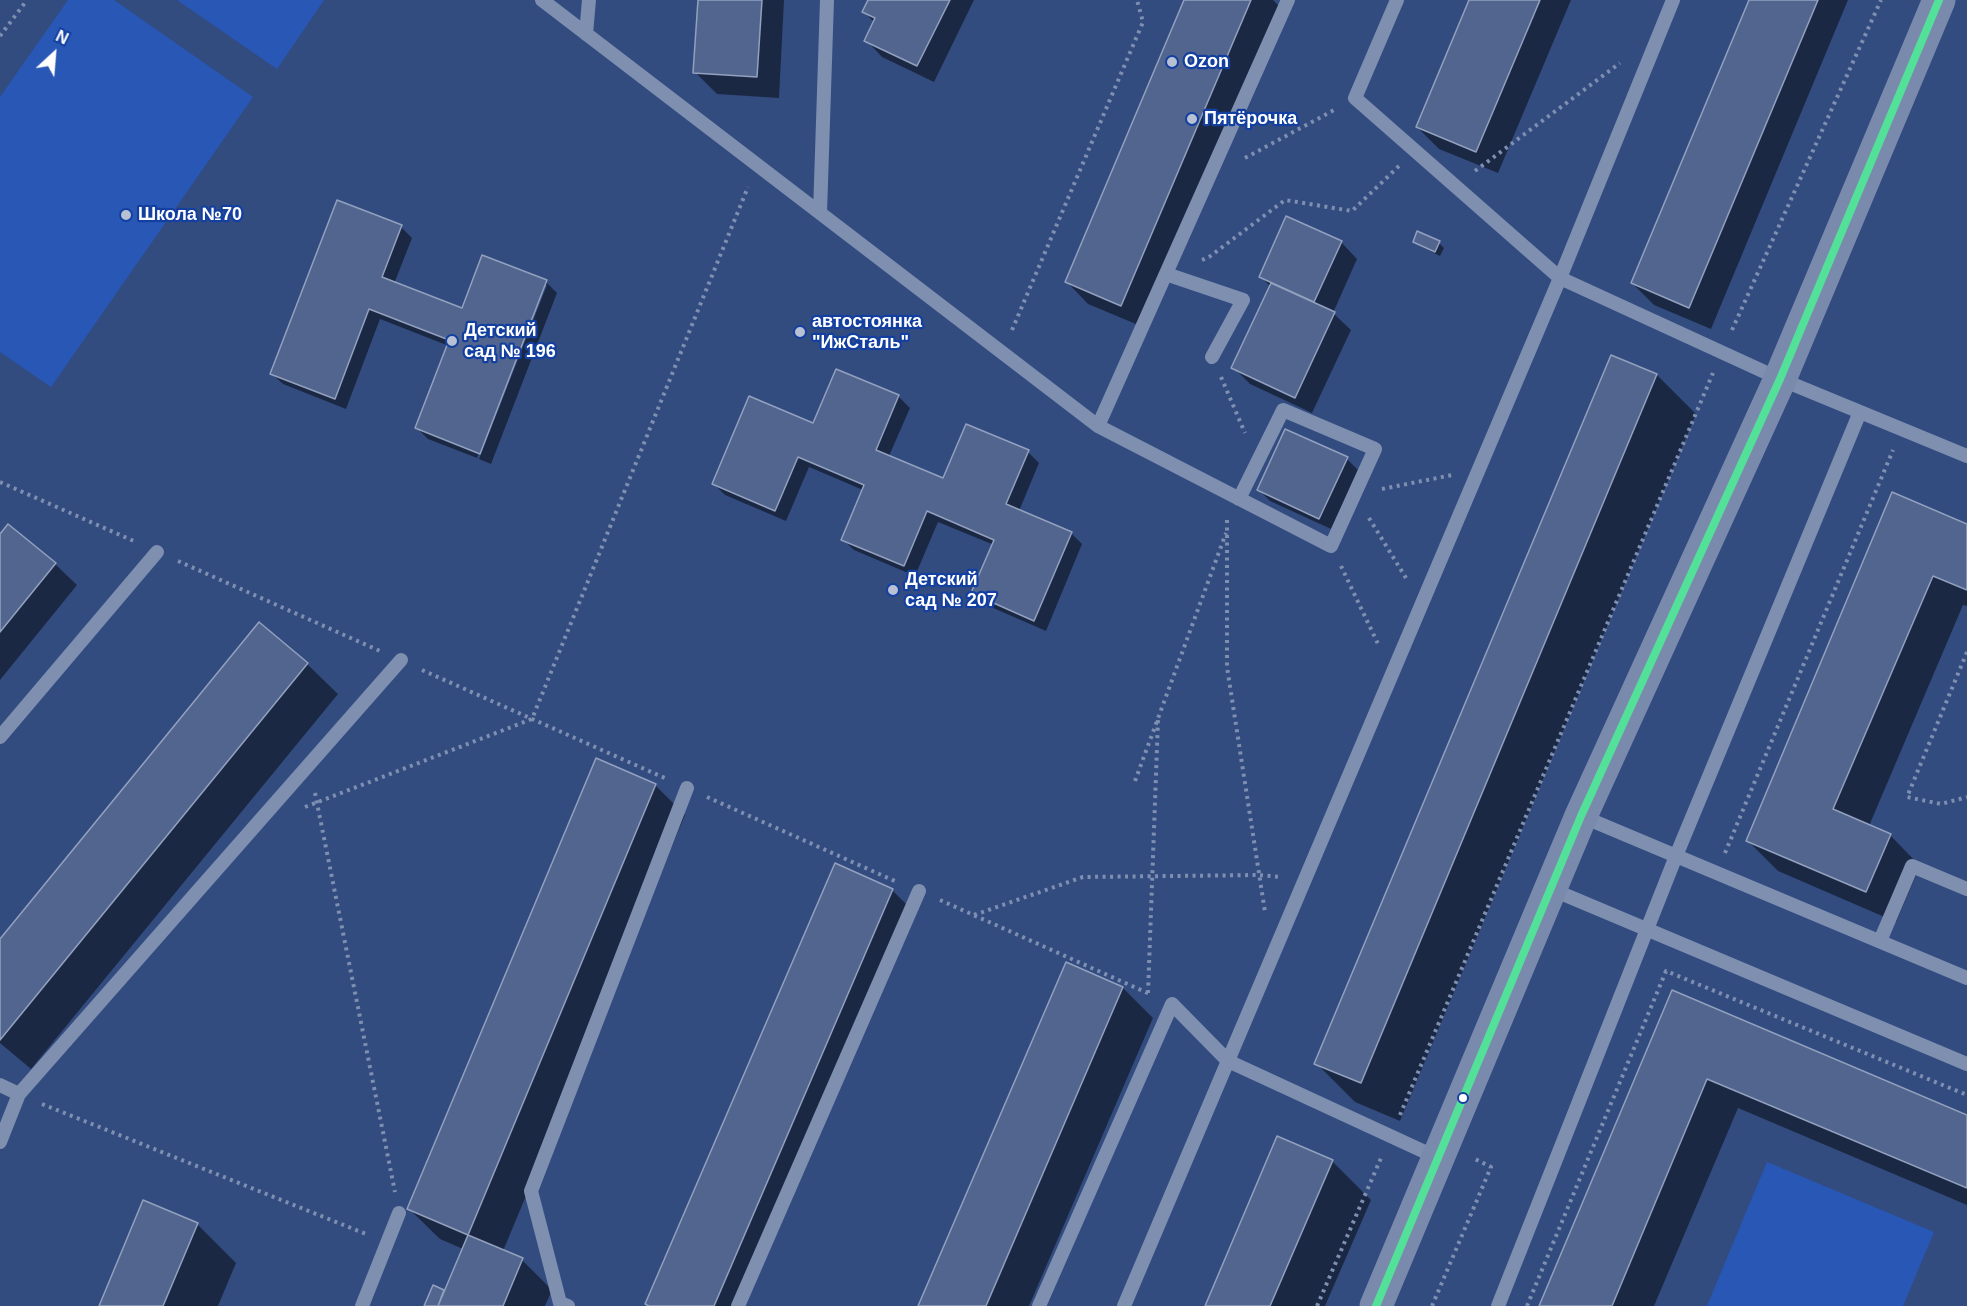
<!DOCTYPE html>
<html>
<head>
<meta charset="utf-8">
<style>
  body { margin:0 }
  #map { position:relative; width:1967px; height:1306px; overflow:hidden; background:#334c80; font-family:Arial,sans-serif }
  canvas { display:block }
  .north { position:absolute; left:24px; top:24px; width:60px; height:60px; -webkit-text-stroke:4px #1340a0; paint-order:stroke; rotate:26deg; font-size:16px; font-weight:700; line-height:24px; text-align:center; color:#fff }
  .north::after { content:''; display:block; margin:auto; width:21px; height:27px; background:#fff; clip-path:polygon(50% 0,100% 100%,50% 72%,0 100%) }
</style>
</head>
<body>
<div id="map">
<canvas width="1967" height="1306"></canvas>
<div class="north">N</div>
</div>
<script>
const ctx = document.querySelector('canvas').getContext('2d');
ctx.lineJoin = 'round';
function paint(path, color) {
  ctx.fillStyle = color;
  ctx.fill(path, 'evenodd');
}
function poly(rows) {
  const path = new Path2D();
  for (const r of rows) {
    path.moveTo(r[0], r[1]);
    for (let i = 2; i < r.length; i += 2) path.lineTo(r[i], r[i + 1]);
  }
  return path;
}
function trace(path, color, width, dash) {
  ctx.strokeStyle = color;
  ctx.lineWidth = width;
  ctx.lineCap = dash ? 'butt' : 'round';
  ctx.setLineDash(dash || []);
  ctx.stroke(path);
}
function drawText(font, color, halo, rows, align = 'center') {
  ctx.font = font + ' Arial,sans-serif';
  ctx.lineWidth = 4.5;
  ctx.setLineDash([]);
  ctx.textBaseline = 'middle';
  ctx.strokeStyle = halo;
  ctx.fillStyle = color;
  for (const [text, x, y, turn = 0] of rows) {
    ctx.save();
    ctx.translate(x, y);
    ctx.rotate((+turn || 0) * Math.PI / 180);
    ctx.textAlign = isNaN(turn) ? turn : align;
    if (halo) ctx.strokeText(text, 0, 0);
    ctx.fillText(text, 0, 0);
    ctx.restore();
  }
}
const green = poly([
  [68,0,114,0,253,97,51,387,0,352,0,97],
  [177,0,324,0,277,69],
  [1767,1162,1934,1232,1903,1306,1707,1306]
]);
const shadow = poly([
  [699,0,784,0,779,98,717,94,695,72],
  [870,0,974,0,934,82,882,57,866,40,874,22,864,12],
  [1186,0,1273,0,1279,6,1143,327,1088,304,1067,282],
  [1471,0,1571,0,1498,173,1439,149,1417,127],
  [1751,0,1848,0,1711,329,1654,305,1632,283],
  [401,227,412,238,394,284,463,310,546,282,557,293,491,464,479,459,547,285,544,285,477,458,428,439,417,428,449,346,380,319,346,409,283,384,271,373],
  [1414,241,1439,243,1444,248,1440,256,1420,246],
  [1341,242,1357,259,1333,313,1351,330,1312,413,1250,384,1233,367,1271,287,1260,276],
  [1612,357,1657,375,1696,414,1400,1121,1355,1102,1316,1063],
  [837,371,899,397,910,408,889,456,944,480,1028,452,1039,463,1019,511,1071,533,1082,544,1046,631,984,604,973,593,994,545,938,522,915,576,854,550,842,539,863,490,809,467,786,521,725,495,714,484,814,425],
  [1347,459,1358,470,1331,529,1270,501,1259,490],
  [1967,525,1967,606,1963,605,1869,826,1890,835,1920,866,1896,922,1778,871,1748,841],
  [0,536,55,564,77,585,0,680],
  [259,624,307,664,338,694,31,1069,0,1043,0,941],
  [655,785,685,815,503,1251,522,1260,552,1290,545,1306,425,1306,433,1287,445,1292,463,1249,440,1239,409,1209],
  [892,890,914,912,745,1306,649,1306],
  [1123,988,1153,1018,1029,1306,920,1306],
  [1673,992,1967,1116,1967,1205,1738,1108,1654,1306,1540,1306],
  [1332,1161,1371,1200,1325,1306,1206,1306],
  [197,1224,236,1263,218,1306,100,1306]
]);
const building = poly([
  [698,0,762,0,757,77,693,73,698,0],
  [868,0,950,0,917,66,864,41,875,18,862,12,868,0],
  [1184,0,1251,0,1121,306,1065,282,1184,0],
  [1469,0,1540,0,1476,152,1416,127,1469,0],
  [1749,0,1818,0,1689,308,1631,283,1749,0],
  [337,200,402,225,382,277,462,308,482,255,547,280,480,454,415,428,449,340,369,309,335,399,270,374,337,200],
  [1286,216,1342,241,1314,302,1259,277,1286,216],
  [1417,231,1440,241,1435,252,1413,242,1417,231],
  [1271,283,1335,312,1295,398,1231,368,1271,283],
  [1611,355,1657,374,1361,1083,1314,1064,1611,355],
  [836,369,899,395,876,450,943,478,966,424,1029,450,1006,504,1072,532,1034,621,971,593,994,540,927,511,904,566,841,540,864,485,798,457,775,511,712,484,749,396,813,423,836,369],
  [1285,429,1348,457,1319,519,1257,490,1285,429],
  [1892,492,1967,524,1967,590,1933,576,1833,809,1891,834,1866,892,1746,841,1892,492],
  [8,524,56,563,0,632,0,534,8,524],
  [259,622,308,663,0,1040,0,939,259,622],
  [596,758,656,784,468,1235,407,1209,596,758],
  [835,863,893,889,714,1306,649,1306,645,1304,835,863],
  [1066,962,1123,987,986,1306,918,1306,1066,962],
  [1672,990,1967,1115,1967,1188,1707,1079,1612,1306,1539,1306,1672,990],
  [1277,1136,1333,1160,1270,1306,1205,1306,1277,1136],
  [143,1200,198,1223,163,1306,99,1306,143,1200],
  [468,1235,523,1258,503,1306,438,1306,468,1235],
  [433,1285,444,1290,438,1306,424,1306,433,1285]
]);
const path = poly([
  [0,36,27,0],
  [1245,158,1336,109],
  [1475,171,1620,63],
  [1202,260,1209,257,1285,200,1352,211,1399,166],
  [1012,330,1143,22,1137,0],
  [1732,330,1881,0],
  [1221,377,1245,433],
  [0,482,136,542],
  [1382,489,1452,475],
  [1369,518,1406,578],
  [1227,520,1227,667,1265,912],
  [178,561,380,651],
  [1341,566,1379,646],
  [1967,652,1907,797,1941,804,1967,797],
  [422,670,667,779],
  [1135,781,1226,533],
  [315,793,395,1192],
  [707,797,897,882],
  [305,807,532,719,748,187],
  [1725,853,1893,450],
  [940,900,1152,995],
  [974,915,1083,877,1259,875,1281,877],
  [1148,993,1158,720],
  [42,1104,366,1234],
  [1400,1115,1713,373],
  [1317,1306,1381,1158],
  [1432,1306,1491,1167,1473,1158],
  [1527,1306,1666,971,1967,1095]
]);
const service = poly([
  [542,0,1098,426,1331,546,1375,449,1283,410,1239,499],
  [1397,0,1355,98,1560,278,1780,379,1967,456],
  [586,34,589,0],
  [820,213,827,0],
  [1166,274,1243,300,1212,357],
  [1098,426,1288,0],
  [0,737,157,552],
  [1581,816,1967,978],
  [1551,889,1967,1064],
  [1880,941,1912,866,1967,889],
  [0,1085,19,1094,0,1142],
  [19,1094,401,660],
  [362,1306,399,1213],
  [568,1306,560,1303,531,1191,687,788],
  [738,1306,919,891],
  [1039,1306,1172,1004,1228,1061,1438,1158],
  [1124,1306,1560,278,1673,0],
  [1498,1306,1676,856,1860,412]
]);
const secondary = poly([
  [1376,1306,1581,816,1780,379,1939,0]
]);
const bus1 = poly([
  [1376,1306,1581,816,1780,379,1939,0]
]);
const markers = [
  [1172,62,6,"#b8c0d3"],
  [1192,119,6,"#b8c0d3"],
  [126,215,6,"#b8c0d3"],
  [800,332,6,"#b8c0d3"],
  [452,341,6,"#b8c0d3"],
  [893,590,6,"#b8c0d3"],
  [1463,1098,5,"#fff"]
];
const poiNames = [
  ["Ozon",1184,62],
  ["Пятёрочка",1204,119],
  ["Школа №70",138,215],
  ["автостоянка",812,322],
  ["\"ИжСталь\"",812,343],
  ["Детский",464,331],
  ["сад № 196",464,352],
  ["Детский",905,580],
  ["сад № 207",905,601]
];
paint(green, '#2857b6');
paint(shadow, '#0007');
paint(building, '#51658e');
trace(building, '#93a1be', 1.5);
trace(path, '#7e8fb0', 4, [3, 4.5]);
trace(service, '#7e8fb0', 14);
trace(secondary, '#7a8aad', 33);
trace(bus1, '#53e098', 8);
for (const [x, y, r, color] of markers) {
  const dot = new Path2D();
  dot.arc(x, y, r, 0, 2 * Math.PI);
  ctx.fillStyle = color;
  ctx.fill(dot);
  trace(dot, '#1340a0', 2);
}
drawText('bold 18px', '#fff', '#1340a0', poiNames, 'left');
</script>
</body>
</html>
